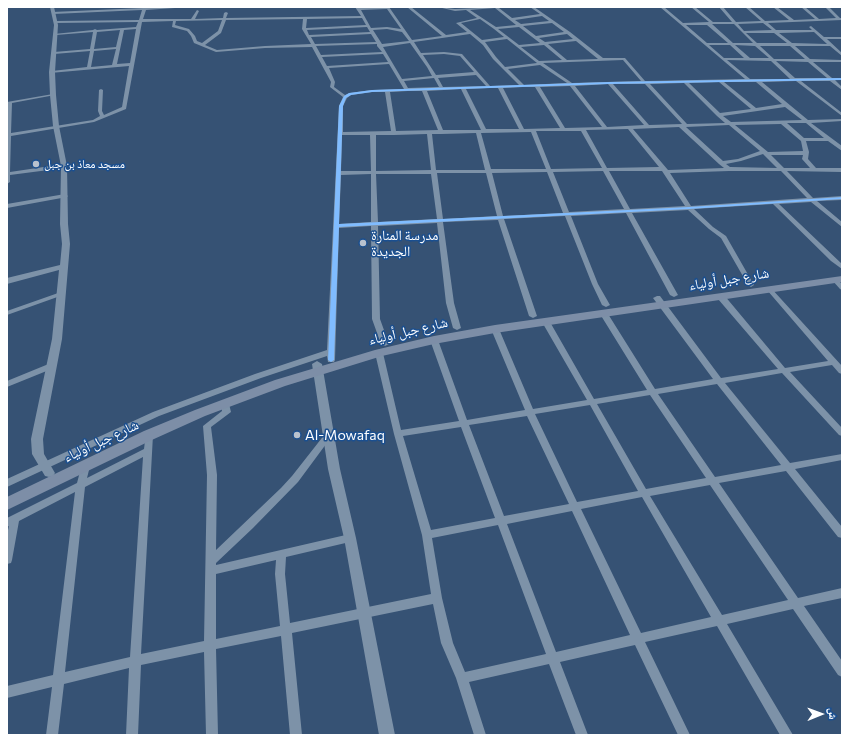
<!DOCTYPE html>
<html>
<head>
<meta charset="utf-8">
<style>
  body { margin:0 }
  #map { position:relative; width:849px; height:742px; overflow:hidden; background:#365274; font-family:Commissioner,"Noto Naskh Arabic",sans-serif }
  canvas { display:block }
  .frame { position:absolute; inset:0; border:8px solid #fff; pointer-events:none }
  .north { position:absolute; left:801px; top:694px; width:40px; height:40px; -webkit-text-stroke:3px #1b4f8f; paint-order:stroke; rotate:89deg; font-size:11px; font-weight:700; line-height:16px; text-align:center; color:#fff }
  .north::after { content:''; display:block; margin:auto; width:14px; height:18px; background:#fff; clip-path:polygon(50% 0,100% 100%,50% 72%,0 100%) }
</style>
</head>
<body>
<div id="map">
<canvas width="849" height="742"></canvas>
<div class="frame"></div>
<div class="north">ش</div>
</div>
<script>
const ctx = document.querySelector('canvas').getContext('2d');
ctx.lineJoin = 'round';
function poly(rows) {
  const path = new Path2D();
  for (const r of rows) {
    path.moveTo(r[0], r[1]);
    for (let i = 2; i < r.length; i += 2) path.lineTo(r[i], r[i + 1]);
  }
  return path;
}
function paint(path, color) {
  ctx.fillStyle = color;
  ctx.fill(path, 'evenodd');
}
function trace(path, color, width, dash) {
  ctx.strokeStyle = color;
  ctx.lineWidth = width;
  ctx.lineCap = dash ? 'butt' : 'round';
  ctx.setLineDash(dash || []);
  ctx.stroke(path);
}
function drawText(font, color, halo, rows, align = 'center') {
  ctx.font = font + ' Commissioner,"Noto Naskh Arabic",sans-serif';
  ctx.lineWidth = 3;
  ctx.setLineDash([]);
  ctx.textBaseline = 'middle';
  ctx.strokeStyle = halo;
  ctx.fillStyle = color;
  for (const [text, x, y, turn = 0] of rows) {
    ctx.save();
    ctx.translate(x, y);
    ctx.rotate((+turn || 0) * Math.PI / 180);
    ctx.textAlign = isNaN(turn) ? turn : align;
    if (halo) ctx.strokeText(text, 0, 0);
    ctx.fillText(text, 0, 0);
    ctx.restore();
  }
}
const minor = poly([
  [143,7,175,8,146,10,143,19,191,19,197,10,199,11,195,19,223,18,224,13,226,12,228,13,226,18,361,16,355,7,389,7,412,40,442,36,407,7,411,7,446,35,467,32,456,23,477,18,466,10,455,11,438,7,455,9,501,7,499,8,512,18,540,14,530,7,534,7,570,32,603,58,625,58,645,81,647,81,745,79,660,7,664,7,683,23,709,22,691,7,695,7,713,22,732,22,719,7,723,7,736,22,761,21,745,7,749,7,765,21,789,20,773,7,777,7,794,20,815,19,801,7,805,7,819,19,836,18,825,7,829,7,840,18,842,18,842,20,768,23,776,30,812,30,809,27,811,26,824,37,842,37,842,39,827,39,842,53,842,56,830,46,795,46,810,59,842,60,842,62,813,62,832,78,842,78,842,80,835,80,842,87,842,90,830,81,801,81,842,113,842,116,796,81,762,82,808,120,842,119,842,121,811,123,842,146,842,151,828,141,806,141,809,152,808,159,816,168,842,168,842,172,787,171,813,198,842,196,842,200,817,201,842,222,842,227,811,202,779,204,842,264,842,269,831,261,773,204,694,209,713,227,726,236,754,285,751,287,748,285,721,238,709,229,688,210,632,213,678,295,674,297,670,295,626,213,571,216,598,284,610,305,606,307,602,305,592,284,565,216,504,219,537,316,533,318,529,316,498,220,443,222,454,303,461,328,457,330,453,328,446,303,437,223,378,226,380,319,389,344,385,346,381,344,372,319,371,226,339,228,335,360,334,362,328,362,327,356,261,378,159,416,7,487,7,479,153,412,255,374,327,350,339,106,343,97,330,87,331,82,312,47,265,48,216,52,194,43,191,36,187,31,172,27,173,21,142,22,126,109,94,122,11,136,10,172,64,164,67,166,64,168,10,175,10,182,7,184,7,102,53,94,55,95,12,103,11,133,93,120,100,116,98,111,99,90,101,89,103,90,102,111,104,115,122,107,129,66,50,73,50,71,52,71,87,67,90,51,54,54,52,53,54,52,90,49,93,32,56,35,54,34,93,30,95,29,97,30,136,27,138,22,56,23,54,22,56,21,139,20,142,10,53,14,52,12,143,8,143,7],
  [495,8,516,25,496,27,470,10,495,8],
  [387,9,401,29,387,27,371,28,361,10,387,9],
  [542,16,549,21,521,24,515,20,542,16],
  [362,18,366,25,306,28,307,19,362,18],
  [303,19,302,29,311,44,265,46,217,50,205,45,221,33,226,20,303,19],
  [480,19,494,29,504,37,482,40,461,23,480,19],
  [222,20,218,31,202,43,197,41,195,36,189,29,175,25,176,21,222,20],
  [552,23,564,32,536,36,523,26,552,23],
  [763,23,772,30,744,31,738,24,763,23],
  [712,24,734,24,753,43,733,43,712,24],
  [686,25,707,25,728,43,707,43,686,25],
  [367,27,370,32,309,35,307,30,367,27],
  [519,27,540,43,519,45,498,29,519,27],
  [136,29,130,63,117,64,124,30,136,29],
  [387,29,402,32,409,41,382,44,373,30,387,29],
  [120,30,116,47,94,49,97,32,120,30],
  [814,32,827,44,792,43,779,33,814,32],
  [746,33,774,33,787,43,757,43,746,33],
  [371,34,376,42,315,44,311,37,371,34],
  [470,34,483,45,493,59,519,85,490,86,462,54,444,52,421,53,414,42,470,34],
  [567,34,573,39,545,42,539,38,567,34],
  [507,39,537,63,505,67,496,57,485,42,507,39],
  [576,41,598,59,567,60,548,44,576,41],
  [410,43,427,67,432,76,402,79,383,47,410,43],
  [377,44,377,46,382,52,321,55,316,46,377,44],
  [544,45,562,60,539,61,521,47,544,45],
  [709,45,730,45,744,58,724,58,709,45],
  [735,45,755,46,769,58,750,58,735,45],
  [760,46,790,46,805,59,774,59,760,46],
  [116,49,112,65,91,67,94,51,116,49],
  [383,54,388,62,327,66,322,57,383,54],
  [444,54,460,56,474,72,436,75,423,55,444,54],
  [623,60,641,81,572,83,543,63,623,60],
  [727,60,771,61,790,79,750,79,727,60],
  [776,61,808,62,827,78,795,78,776,61],
  [389,64,404,89,372,90,350,93,345,95,334,87,335,82,329,68,389,64],
  [540,65,567,83,524,85,508,69,540,65],
  [476,75,486,86,443,87,438,78,476,75],
  [434,78,439,87,408,88,404,81,434,78],
  [719,82,751,109,720,113,689,83,719,82],
  [724,82,756,82,782,104,756,108,724,82],
  [684,83,717,116,725,123,687,124,650,84,684,83],
  [608,84,644,125,607,127,575,86,608,84],
  [613,84,645,84,682,124,649,125,613,84],
  [570,86,602,127,565,128,540,87,570,86],
  [523,87,535,87,560,128,524,129,503,88,523,87],
  [488,88,498,88,519,129,486,129,466,89,488,88],
  [461,89,481,130,443,130,427,91,461,89],
  [408,91,422,91,438,130,396,131,390,92,408,91],
  [372,92,385,92,391,131,343,132,343,106,347,98,351,95,372,92],
  [785,107,802,120,731,122,723,116,785,107],
  [787,123,806,123,824,138,804,138,787,123],
  [781,124,801,141,803,151,768,152,735,125,781,124],
  [729,125,760,151,738,159,723,161,686,127,729,125],
  [679,127,719,164,724,168,668,170,633,129,679,127],
  [628,129,659,167,607,168,586,130,628,129],
  [536,131,581,131,602,168,551,169,536,131],
  [531,132,546,169,491,169,481,133,531,132],
  [441,134,476,133,485,170,436,170,432,134,441,134],
  [342,135,370,135,371,171,341,171,342,135],
  [394,135,427,134,431,170,376,171,376,135,394,135],
  [763,154,777,168,730,167,726,164,741,161,763,154],
  [771,155,803,155,802,159,810,168,784,168,771,155],
  [603,171,624,209,569,212,553,172,603,171],
  [609,171,662,171,685,206,630,209,609,171],
  [729,171,781,171,807,198,691,206,670,173,729,171],
  [547,172,563,213,503,216,492,173,547,172],
  [437,173,486,173,497,216,443,219,437,173],
  [371,174,371,222,339,224,341,175,371,174],
  [376,174,431,174,437,219,378,222,376,174],
  [65,194,68,196,67,197,7,208,7,204,65,194],
  [835,278,837,279,842,284,842,290,840,289,832,280,835,278],
  [769,287,771,288,842,366,842,374,839,373,832,365,790,372,842,428,842,436,839,435,782,373,725,383,790,463,842,454,842,460,795,469,842,527,842,538,838,537,786,471,719,483,798,598,842,588,842,598,804,606,842,661,842,677,838,675,793,609,727,624,793,735,780,735,717,626,645,642,690,735,678,735,635,645,560,662,588,735,576,735,549,664,469,682,486,735,474,735,456,678,441,643,433,604,292,633,302,735,290,735,281,636,216,649,218,735,206,735,204,652,141,665,138,735,126,735,129,668,64,684,58,735,46,735,52,687,7,698,7,686,53,675,75,492,19,521,12,560,11,563,7,564,7,534,9,526,7,527,7,518,77,483,82,464,85,463,88,464,90,466,87,478,144,449,146,433,149,432,152,433,153,435,141,654,204,641,207,475,203,426,222,411,221,404,225,401,229,404,231,412,211,427,217,475,216,550,281,488,292,476,325,434,328,433,331,434,332,436,298,482,253,528,216,563,216,565,350,534,354,535,355,538,354,541,286,557,285,574,290,623,431,594,422,535,394,434,375,353,376,351,379,351,383,353,401,430,459,421,430,340,434,338,438,340,467,420,525,410,491,329,495,327,499,329,533,409,587,400,542,322,546,320,550,322,594,399,647,390,600,314,604,312,608,314,655,389,713,379,653,298,657,296,660,296,721,378,778,369,718,299,717,297,721,295,724,295,785,368,828,361,767,290,765,289,769,287],
  [717,384,781,465,715,477,658,394,717,384],
  [650,395,706,478,646,489,597,404,650,395],
  [590,405,638,491,577,502,535,414,590,405],
  [527,416,569,504,504,516,469,425,527,416],
  [461,427,495,518,431,530,403,436,461,427],
  [143,457,130,657,65,672,85,487,143,457],
  [710,485,788,600,722,615,650,496,710,485],
  [642,497,711,617,641,633,581,509,642,497],
  [572,511,630,635,556,652,507,524,572,511],
  [498,525,546,654,465,672,453,643,442,598,432,538,498,525],
  [276,560,275,574,280,626,216,639,216,574,276,560],
  [61,292,65,294,63,295,7,315,7,311,61,292],
  [51,363,54,364,55,366,54,368,7,387,7,381,51,363]
]);
const tertiary = poly([
  [50,7,54,7,58,25,55,72,56,95,59,126,67,166,68,224,70,244,62,339,43,439,44,454,55,473,53,476,49,477,45,476,32,454,31,439,52,339,59,270,7,284,7,278,60,265,62,244,60,224,61,166,53,126,50,95,49,72,54,25,50,7],
  [317,361,322,364,340,469,356,538,395,735,379,735,344,538,328,469,312,364,317,361]
]);
const primary = poly([
  [842,276,842,282,495,333,434,344,382,356,285,386,205,416,154,439,7,510,7,497,144,431,195,410,275,380,375,350,434,336,495,325,842,276]
]);
const cycleway = poly([
  [842,78,842,80,609,84,372,92,351,95,346,98,343,106,339,224,689,207,842,197,842,199,689,209,339,227,334,360,331,362,328,360,339,106,344,96,349,93,372,90,609,82,842,78]
]);
const markers = [
  [36,164,4,"#b9c2ce"],
  [363,243,4,"#b9c2ce"],
  [297,435,4,"#b9c2ce"]
];
const farPoinames = [
  ["مسجد معاذ بن جبل",44,164]
];
const poiNames = [
  ["مدرسة المنارة",371,235],
  ["الجديدة",371,251],
  ["Al-Mowafaq",305,435]
];
const streetNames = [
  ["شارع جبل أولياء",729,279,-9],
  ["شارع جبل أولياء",408,331,-13],
  ["شارع جبل أولياء",101,441,-25]
];
paint(minor, '#7d92a8');
paint(tertiary, '#7d92a8');
paint(primary, '#7d8ea7');
paint(cycleway, '#80bcff');
for (const [x, y, r, color] of markers) {
  const dot = new Path2D();
  dot.arc(x, y, r, 0, 2 * Math.PI);
  ctx.fillStyle = color;
  ctx.fill(dot);
  trace(dot, '#1b4f8f', 1.5);
}
drawText('12px', '#fff', '#1b4f8f', farPoinames, 'left');
drawText('14px', '#fff', '#1b4f8f', poiNames, 'left');
drawText('14px', '#fff', '#1b4f8f', streetNames);
</script>
</body>
</html>
